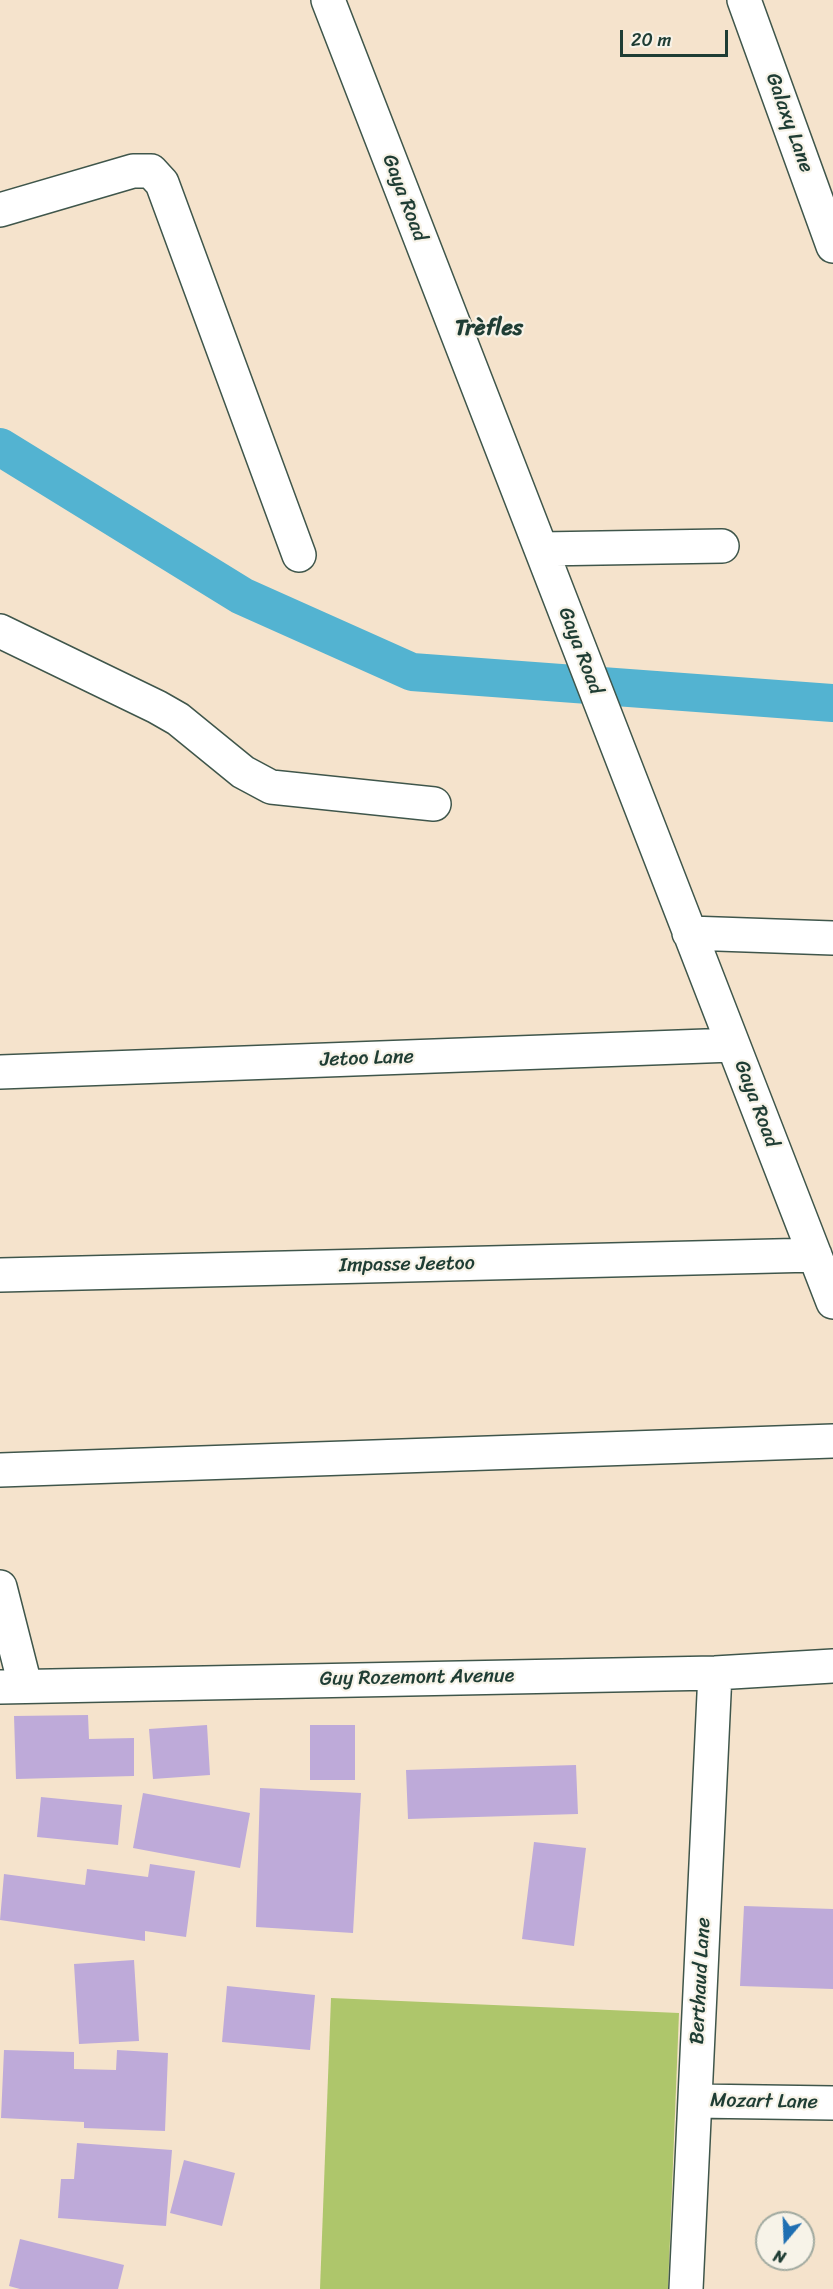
<!DOCTYPE html>
<html>
<head>
<meta charset="utf-8">
<style>
  body { margin:0 }
  #map { position:relative; width:833px; height:2289px; overflow:hidden; background:#f5e3cc; font-family:Sriracha,sans-serif }
  canvas { display:block }
  .north { position:absolute; left:755px; top:2211px; width:60px; height:60px; box-sizing:border-box; background:#f7f3e8; border:2px solid #a1aaa0; border-radius:50%; rotate:199deg; font-size:16px; font-weight:700; line-height:24px; text-align:center; color:#1f3d34 }
  .north::after { content:''; display:block; margin:auto; width:21px; height:27px; background:#1f6fb2; clip-path:polygon(50% 0,100% 100%,50% 72%,0 100%) }
  .scale { position:absolute; left:620px; top:30px; width:108px; height:27px; box-sizing:border-box; border:3px solid #1f3d34; border-top:0; padding-left:8px; font-size:18px; line-height:21px; white-space:nowrap; color:#1f3d34; -webkit-text-stroke:4px #f7f3e8; paint-order:stroke }
</style>
</head>
<body>
<div id="map">
<canvas width="833" height="2289"></canvas>
<div class="north">N</div>
<div class="scale">20 m</div>
</div>
<script>
const ctx = document.querySelector('canvas').getContext('2d');
ctx.lineJoin = 'round';
function paint(path, color) {
  ctx.fillStyle = color;
  ctx.fill(path, 'evenodd');
}
function poly(rows) {
  const path = new Path2D();
  for (const r of rows) {
    path.moveTo(r[0], r[1]);
    for (let i = 2; i < r.length; i += 2) path.lineTo(r[i], r[i + 1]);
  }
  return path;
}
function trace(path, color, width, dash) {
  ctx.strokeStyle = color;
  ctx.lineWidth = width;
  ctx.lineCap = dash ? 'butt' : 'round';
  ctx.setLineDash(dash || []);
  ctx.stroke(path);
}
function drawText(font, color, halo, rows, align = 'center') {
  ctx.font = font + ' Sriracha,sans-serif';
  ctx.lineWidth = 4.5;
  ctx.setLineDash([]);
  ctx.textBaseline = 'middle';
  ctx.strokeStyle = halo;
  ctx.fillStyle = color;
  for (const [text, x, y, turn = 0] of rows) {
    ctx.save();
    ctx.translate(x, y);
    ctx.rotate((+turn || 0) * Math.PI / 180);
    ctx.textAlign = isNaN(turn) ? turn : align;
    if (halo) ctx.strokeText(text, 0, 0);
    ctx.fillText(text, 0, 0);
    ctx.restore();
  }
}
const green = poly([
  [331,1998,679,2013,668,2289,320,2289]
]);
const canal = poly([
  [0,447,242,596,412,672,833,703]
]);
const building = poly([
  [88,1715,89,1739,134,1738,134,1776,16,1779,14,1716],
  [207,1725,210,1775,153,1779,149,1729],
  [310,1725,355,1725,355,1780,310,1780],
  [576,1765,578,1814,408,1819,406,1770],
  [260,1788,361,1793,353,1933,256,1927],
  [143,1793,250,1813,240,1868,133,1848],
  [41,1797,122,1805,118,1845,37,1837],
  [534,1842,586,1848,574,1946,522,1939],
  [150,1864,195,1871,186,1937,145,1931,145,1941,0,1920,4,1874,85,1885,87,1869,148,1877],
  [744,1906,833,1909,833,1989,740,1986],
  [134,1960,139,2041,79,2044,74,1964],
  [227,1986,315,1995,310,2050,222,2042],
  [4,2050,74,2052,74,2069,116,2070,117,2050,168,2053,165,2131,84,2128,84,2122,1,2118],
  [77,2143,172,2150,166,2226,58,2218,61,2179,74,2179],
  [184,2160,235,2173,222,2226,170,2213],
  [20,2239,124,2265,118,2289,20,2289,9,2286]
]);
const minor = poly([
  [328,0,833,1302],
  [744,0,833,246],
  [0,210,133,171,151,171,162,183,299,555],
  [541,549,722,546],
  [0,631,157,707,178,719,243,772,271,787,434,804],
  [689,933,833,938],
  [0,1072,733,1045],
  [0,1275,815,1255],
  [0,1470,833,1441],
  [0,1587,25,1685],
  [0,1687,715,1673,833,1666],
  [695,2101,833,2103],
  [686,2289,715,1673]
]);
const streetNames = [
  ["Galaxy Lane",789,123,70],
  ["Gaya Road",404,198,69],
  ["Gaya Road",580,651,69],
  ["Jetoo Lane",367,1059,-2],
  ["Gaya Road",756,1104,69],
  ["Impasse Jeetoo",407,1265,-1],
  ["Guy Rozemont Avenue",417,1678,-1],
  ["Berthaud Lane",701,1981,-87],
  ["Mozart Lane",764,2102,1]
];
const quarterNames = [
  ["Trèfles",489,329]
];
paint(green, '#aec66b');
trace(canal, '#53b3d1', 38);
paint(building, '#beaad9');
trace(minor, '#3f564b', 36);
trace(minor, '#fff', 33);
drawText('20px', '#1f3d34', '#f7f3e8', streetNames);
drawText('bold 22px', '#1f3d34', '#f7f3e8', quarterNames);
</script>
</body>
</html>
